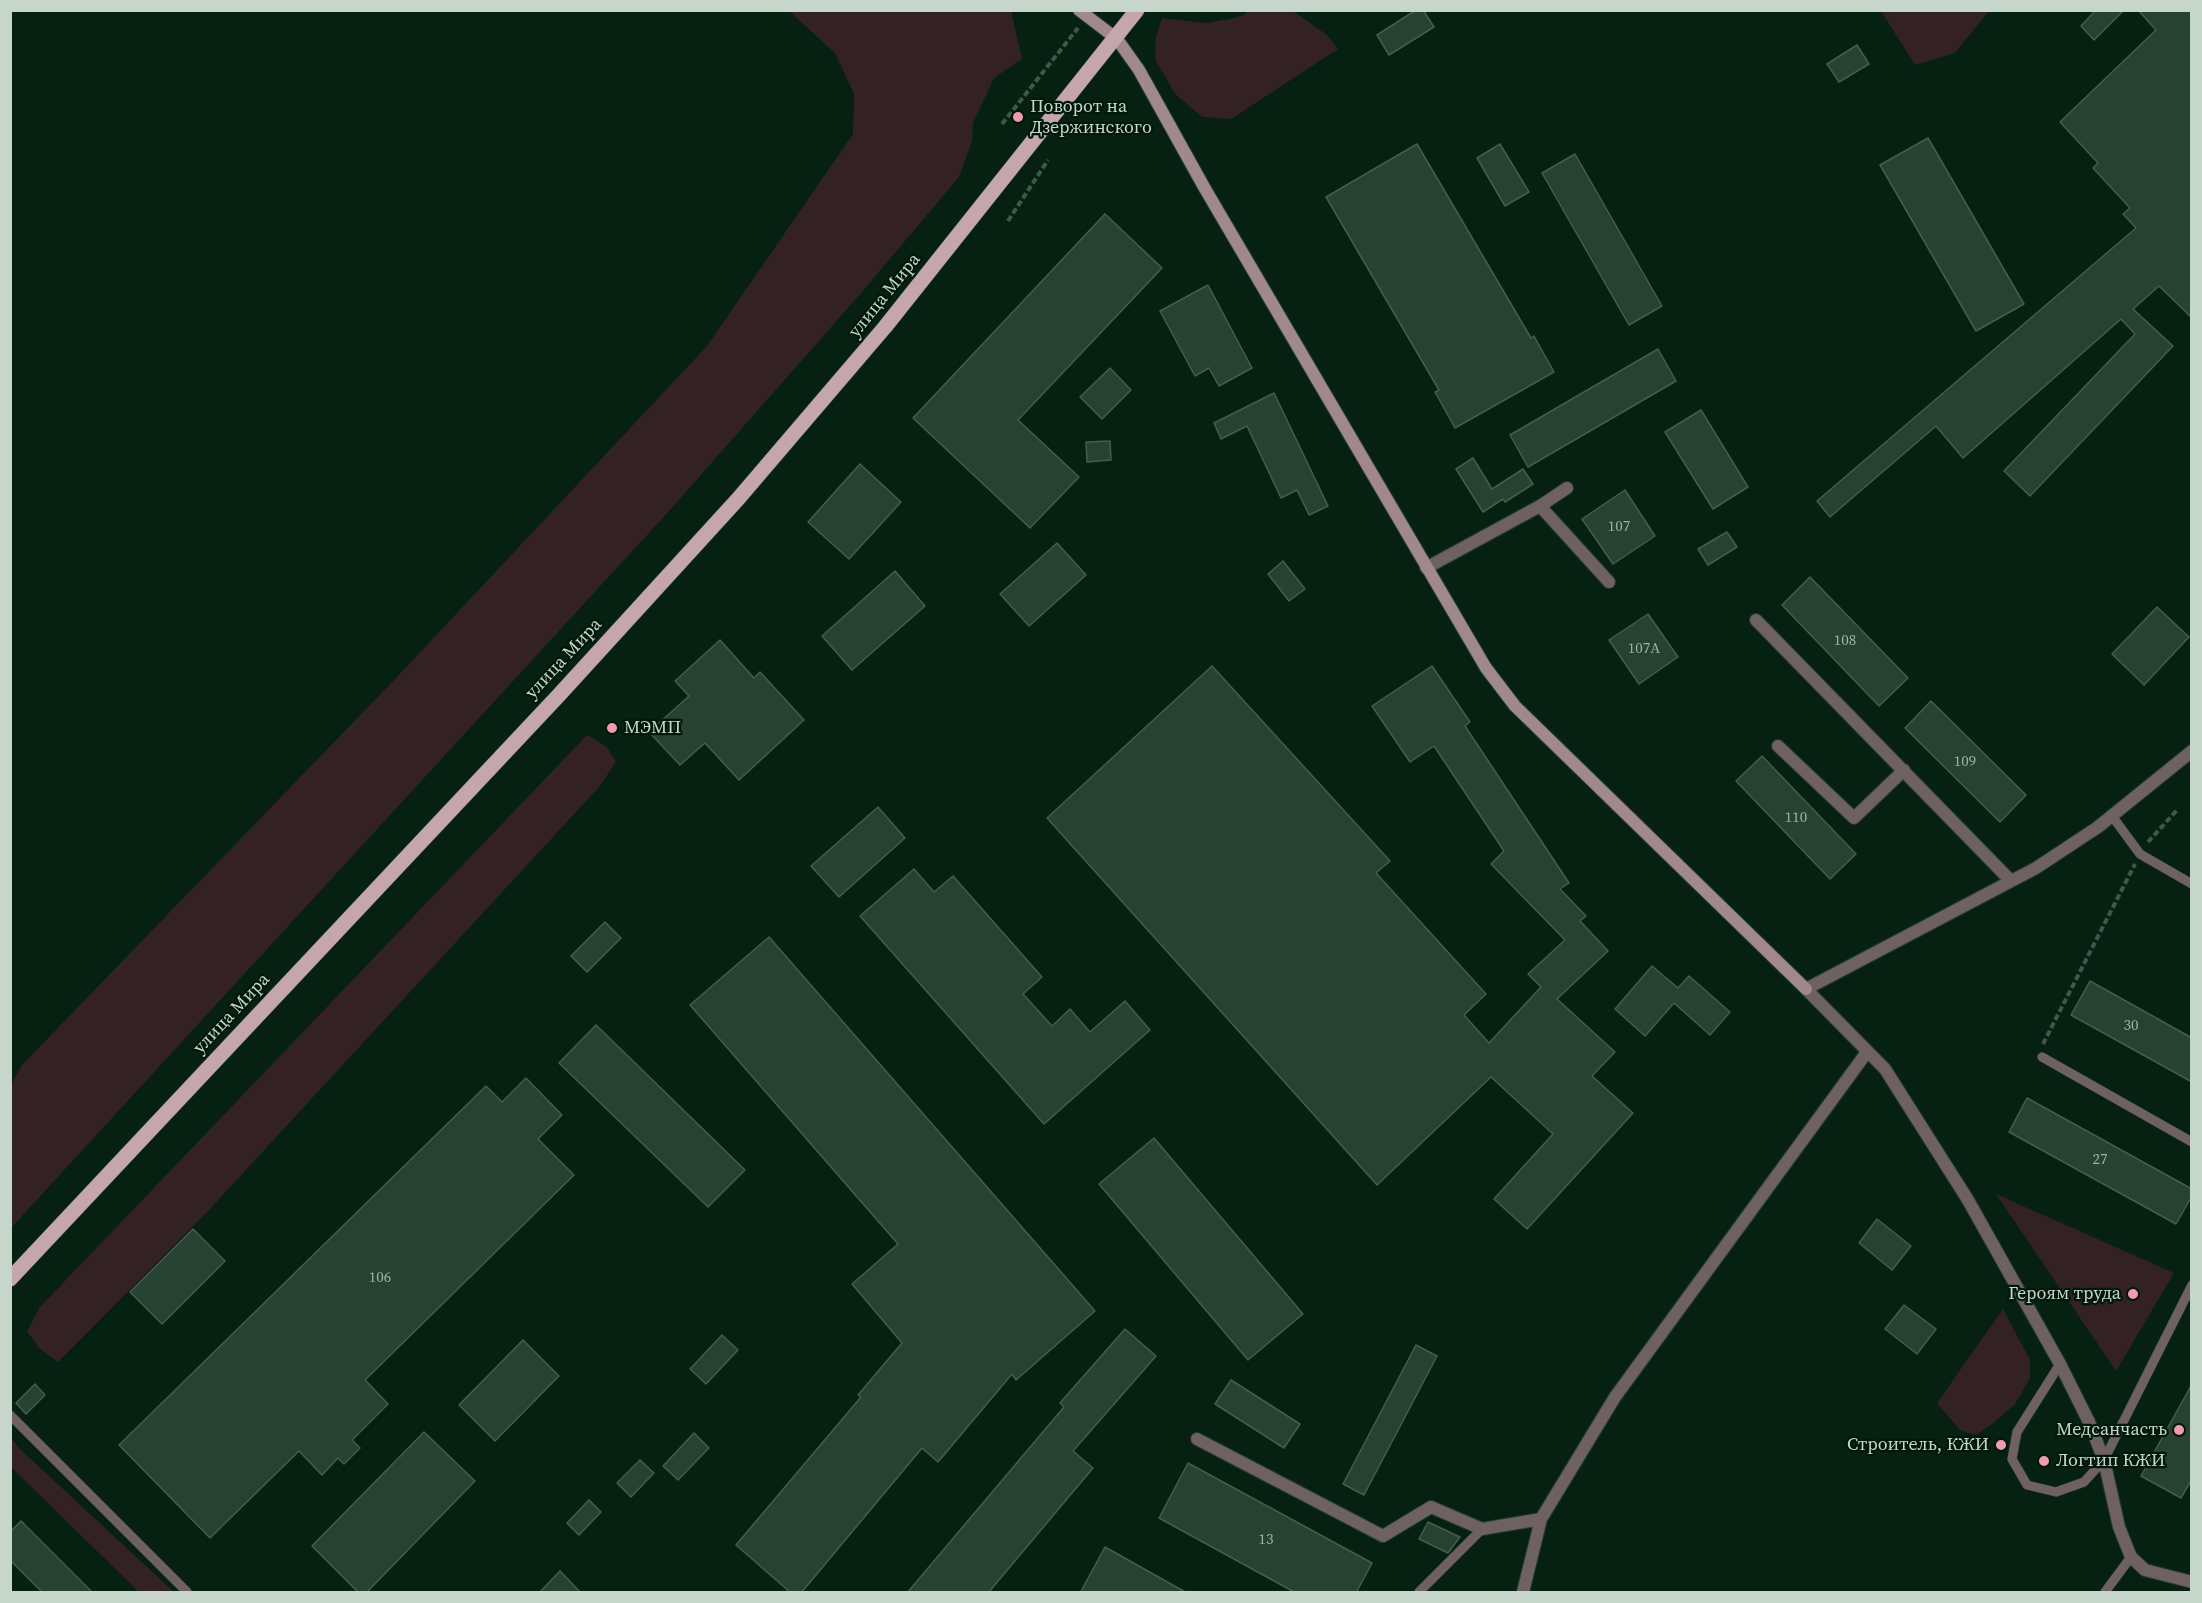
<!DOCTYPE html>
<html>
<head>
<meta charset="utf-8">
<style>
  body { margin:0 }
  #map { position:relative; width:2202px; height:1603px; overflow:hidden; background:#062112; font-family:"Source Serif 4",serif }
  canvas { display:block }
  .frame { position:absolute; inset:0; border:12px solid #c6d6cb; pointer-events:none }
</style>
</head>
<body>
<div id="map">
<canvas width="2202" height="1603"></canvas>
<div class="frame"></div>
</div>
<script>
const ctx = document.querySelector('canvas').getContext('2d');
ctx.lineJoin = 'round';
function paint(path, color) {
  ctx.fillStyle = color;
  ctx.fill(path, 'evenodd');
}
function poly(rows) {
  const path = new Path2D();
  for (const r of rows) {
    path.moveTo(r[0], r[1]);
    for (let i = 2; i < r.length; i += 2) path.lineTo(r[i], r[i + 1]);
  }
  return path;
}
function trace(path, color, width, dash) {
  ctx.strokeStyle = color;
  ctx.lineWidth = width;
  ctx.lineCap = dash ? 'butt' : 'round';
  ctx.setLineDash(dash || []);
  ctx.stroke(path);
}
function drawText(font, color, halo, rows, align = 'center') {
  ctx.font = font + ' "Source Serif 4",serif';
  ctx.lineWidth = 4.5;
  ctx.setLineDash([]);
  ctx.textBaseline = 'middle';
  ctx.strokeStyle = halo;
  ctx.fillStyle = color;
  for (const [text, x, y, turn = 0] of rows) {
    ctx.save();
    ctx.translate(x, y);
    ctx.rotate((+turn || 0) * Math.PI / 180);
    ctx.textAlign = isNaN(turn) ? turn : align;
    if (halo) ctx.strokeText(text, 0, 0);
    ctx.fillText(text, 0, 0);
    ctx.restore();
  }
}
const green = poly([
  [1249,10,1293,11,1327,35,1338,49,1231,119,1202,117,1175,94,1155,59,1156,38,1162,18,1206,23,1230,19,1244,15],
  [789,11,1011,11,1022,59,994,78,973,123,972,141,959,177,862,292,670,510,11,1228,11,1085,22,1065,397,677,707,346,853,134,854,94,835,53],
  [1881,11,1989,11,1955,53,1915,65],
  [587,735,607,747,616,762,599,787,208,1211,58,1362,39,1348,27,1331,40,1307],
  [1996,1194,2174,1273,2116,1371],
  [2003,1309,2030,1360,2030,1378,2015,1404,1992,1424,1976,1435,1961,1431,1937,1403],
  [11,1438,21,1450,174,1592,139,1592,11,1467]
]);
const building = poly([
  [1416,10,1423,10,1434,27,1389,55,1377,35,1416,10],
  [2096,10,2124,10,2094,40,2081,26,2096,10],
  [2138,10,2192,10,2192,318,2159,286,2133,309,2173,346,2030,496,2004,471,2135,334,2121,319,1963,458,1936,426,1830,517,1817,501,2136,228,2123,214,2130,208,2093,168,2098,163,2060,122,2156,30,2138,10],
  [1857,45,1869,64,1839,82,1827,64,1857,45],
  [1928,138,2024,304,1976,331,1880,165,1928,138],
  [1417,144,1531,338,1534,336,1554,372,1455,428,1435,392,1439,390,1326,197,1417,144],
  [1500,144,1529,192,1505,206,1477,158,1500,144],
  [1575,154,1662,306,1629,325,1542,173,1575,154],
  [1105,214,1162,268,1018,420,1079,477,1030,528,913,418,1105,214],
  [1208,285,1252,368,1219,386,1209,368,1195,376,1160,311,1208,285],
  [1658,349,1676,381,1528,467,1510,435,1658,349],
  [1110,368,1131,390,1102,419,1080,397,1110,368],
  [1274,393,1328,506,1309,515,1297,490,1281,498,1247,426,1221,439,1214,423,1274,393],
  [1701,410,1748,487,1713,509,1665,432,1701,410],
  [1110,441,1111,460,1087,462,1086,442,1110,441],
  [1473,458,1492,489,1523,469,1533,484,1505,502,1503,499,1483,512,1456,469,1473,458],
  [860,464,901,502,849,559,808,522,860,464],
  [1625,490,1655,536,1613,564,1582,519,1625,490],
  [1727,532,1737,547,1708,565,1698,549,1727,532],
  [1057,543,1086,575,1029,626,1000,594,1057,543],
  [1283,561,1305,589,1289,601,1268,574,1283,561],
  [895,571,925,606,852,670,822,636,895,571],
  [1810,577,1908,678,1879,706,1782,605,1810,577],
  [2157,607,2189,637,2144,685,2112,654,2157,607],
  [1648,614,1678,657,1639,684,1609,640,1648,614],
  [720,640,754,678,760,672,804,720,739,780,705,743,680,765,649,732,689,696,675,681,720,640],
  [1212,666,1390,861,1376,873,1486,994,1464,1015,1489,1043,1541,987,1528,974,1565,940,1491,864,1504,851,1434,746,1410,762,1372,706,1432,666,1470,722,1465,726,1569,883,1560,889,1586,916,1580,921,1608,951,1557,999,1615,1052,1592,1076,1633,1113,1527,1229,1494,1199,1553,1134,1491,1077,1377,1185,1047,818,1212,666],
  [1931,701,2026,795,2000,822,1905,728,1931,701],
  [1762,756,1856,854,1830,879,1736,781,1762,756],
  [878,807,905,838,839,897,811,866,878,807],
  [914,869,934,892,953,876,1042,977,1023,994,1052,1026,1070,1009,1090,1032,1125,1001,1150,1030,1044,1124,860,916,914,869],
  [605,922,621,938,587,972,571,956,605,922],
  [769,937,1095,1311,1016,1380,1012,1374,938,1462,922,1448,801,1593,791,1593,736,1545,861,1397,858,1395,902,1343,852,1284,898,1244,690,1005,769,937],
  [1652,966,1678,988,1689,976,1730,1012,1710,1035,1674,1003,1645,1036,1615,1009,1652,966],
  [2090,981,2192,1038,2192,1082,2071,1015,2090,981],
  [596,1025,745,1170,708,1207,559,1063,596,1025],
  [526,1078,562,1115,538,1139,574,1175,365,1380,388,1404,352,1440,360,1448,344,1464,338,1458,322,1475,299,1451,210,1538,119,1445,486,1086,502,1102,526,1078],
  [2027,1098,2192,1189,2192,1196,2176,1224,2009,1132,2027,1098],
  [1154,1138,1303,1314,1248,1360,1099,1184,1154,1138],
  [1877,1219,1911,1246,1892,1270,1859,1243,1877,1219],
  [193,1229,225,1261,162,1324,130,1292,193,1229],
  [1904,1305,1936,1329,1917,1354,1885,1329,1904,1305],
  [1125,1329,1156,1356,1073,1451,1093,1468,988,1593,907,1593,1064,1407,1060,1403,1125,1329],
  [722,1335,738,1350,706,1384,690,1369,722,1335],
  [523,1340,559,1376,495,1441,459,1405,523,1340],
  [1416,1345,1437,1356,1364,1495,1343,1484,1416,1345],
  [1231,1380,1300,1424,1284,1448,1215,1404,1231,1380],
  [35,1384,45,1395,26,1414,16,1403,35,1384],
  [2192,1384,2192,1479,2181,1498,2141,1476,2192,1384],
  [424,1432,475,1481,366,1593,359,1593,312,1546,424,1432],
  [694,1433,709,1448,678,1480,663,1466,694,1433],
  [640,1460,654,1473,631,1497,617,1483,640,1460],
  [1188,1463,1372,1563,1356,1593,1296,1593,1159,1518,1188,1463],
  [589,1500,601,1512,579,1535,567,1523,589,1500],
  [21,1521,93,1593,43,1593,10,1560,10,1532,21,1521],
  [1428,1522,1460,1537,1448,1553,1419,1539,1428,1522],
  [1105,1547,1187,1593,1080,1593,1105,1547],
  [560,1571,581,1593,539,1593,560,1571]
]);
const path = poly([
  [1002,124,1078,28],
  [1008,221,1048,160],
  [2148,842,2178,809],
  [2043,1044,2135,864]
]);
const lane = poly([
  [2112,816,2140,854,2192,884],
  [2042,1057,2192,1142],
  [2060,1364,2017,1432,2012,1459,2027,1485,2056,1492,2084,1482,2104,1460,2192,1285],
  [10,1415,187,1592],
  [1419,1592,1482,1529],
  [2105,1592,2131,1557]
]);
const street = poly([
  [1540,506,1609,582],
  [1426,568,1540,506,1567,488],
  [1756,620,2011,881],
  [1778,746,1854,818,1904,770],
  [2192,751,2098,827,2036,868,1806,989,1885,1069,1968,1200,2060,1364,2089,1422,2104,1460,2119,1527,2131,1557,2145,1570,2192,1582],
  [1197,1439,1383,1536,1431,1507,1482,1529,1541,1519],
  [1523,1592,1541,1519,1615,1397,1867,1052]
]);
const secondary = poly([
  [1079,10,1117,39,1139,70,1204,187,1486,668,1515,706,1806,989]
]);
const primary = poly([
  [10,1279,559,695,738,499,885,327,1137,10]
]);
const markers = [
  [1018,117,6,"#f19ab2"],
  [612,728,6,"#f19ab2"],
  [2133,1294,6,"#f19ab2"],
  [2179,1430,6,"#f19ab2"],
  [2001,1445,6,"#f19ab2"],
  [2044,1461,6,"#f19ab2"]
];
const numberNames = [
  ["107",1619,527],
  ["108",1845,641],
  ["107А",1644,649],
  ["109",1965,762],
  ["110",1796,818],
  ["30",2131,1026],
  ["27",2100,1160],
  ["106",380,1278],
  ["13",1266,1540]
];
const poiNames = [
  ["Поворот на",1030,107],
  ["Дзержинского",1030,128],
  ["МЭМП",624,728],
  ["Героям труда",2121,1294,"right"],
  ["Медсанчасть",2167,1430,"right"],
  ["Строитель, КЖИ",1989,1445,"right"],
  ["Логтип КЖИ",2056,1461]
];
const streetNames = [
  ["улица Мира",885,296,-51],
  ["улица Мира",564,659,-47],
  ["улица Мира",232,1014,-47]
];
paint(green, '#332126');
paint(building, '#274231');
trace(building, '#435e4c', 1.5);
trace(lane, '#253e30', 10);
trace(street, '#253e30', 14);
trace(secondary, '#253e30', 14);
trace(primary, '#253e30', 16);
trace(path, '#40584a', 4, [6, 3]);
trace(lane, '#6f6064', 9);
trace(street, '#6f6064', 12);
trace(secondary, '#a0888d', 12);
trace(primary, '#c5a6ae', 15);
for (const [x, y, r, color] of markers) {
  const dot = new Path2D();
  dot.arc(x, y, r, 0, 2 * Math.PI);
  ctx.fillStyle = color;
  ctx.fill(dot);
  trace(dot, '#001809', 2);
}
drawText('15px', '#9eb1a4', null, numberNames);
drawText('18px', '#c6d6cb', '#001809', poiNames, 'left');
drawText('18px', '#c6d6cb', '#001809', streetNames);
</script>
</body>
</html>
